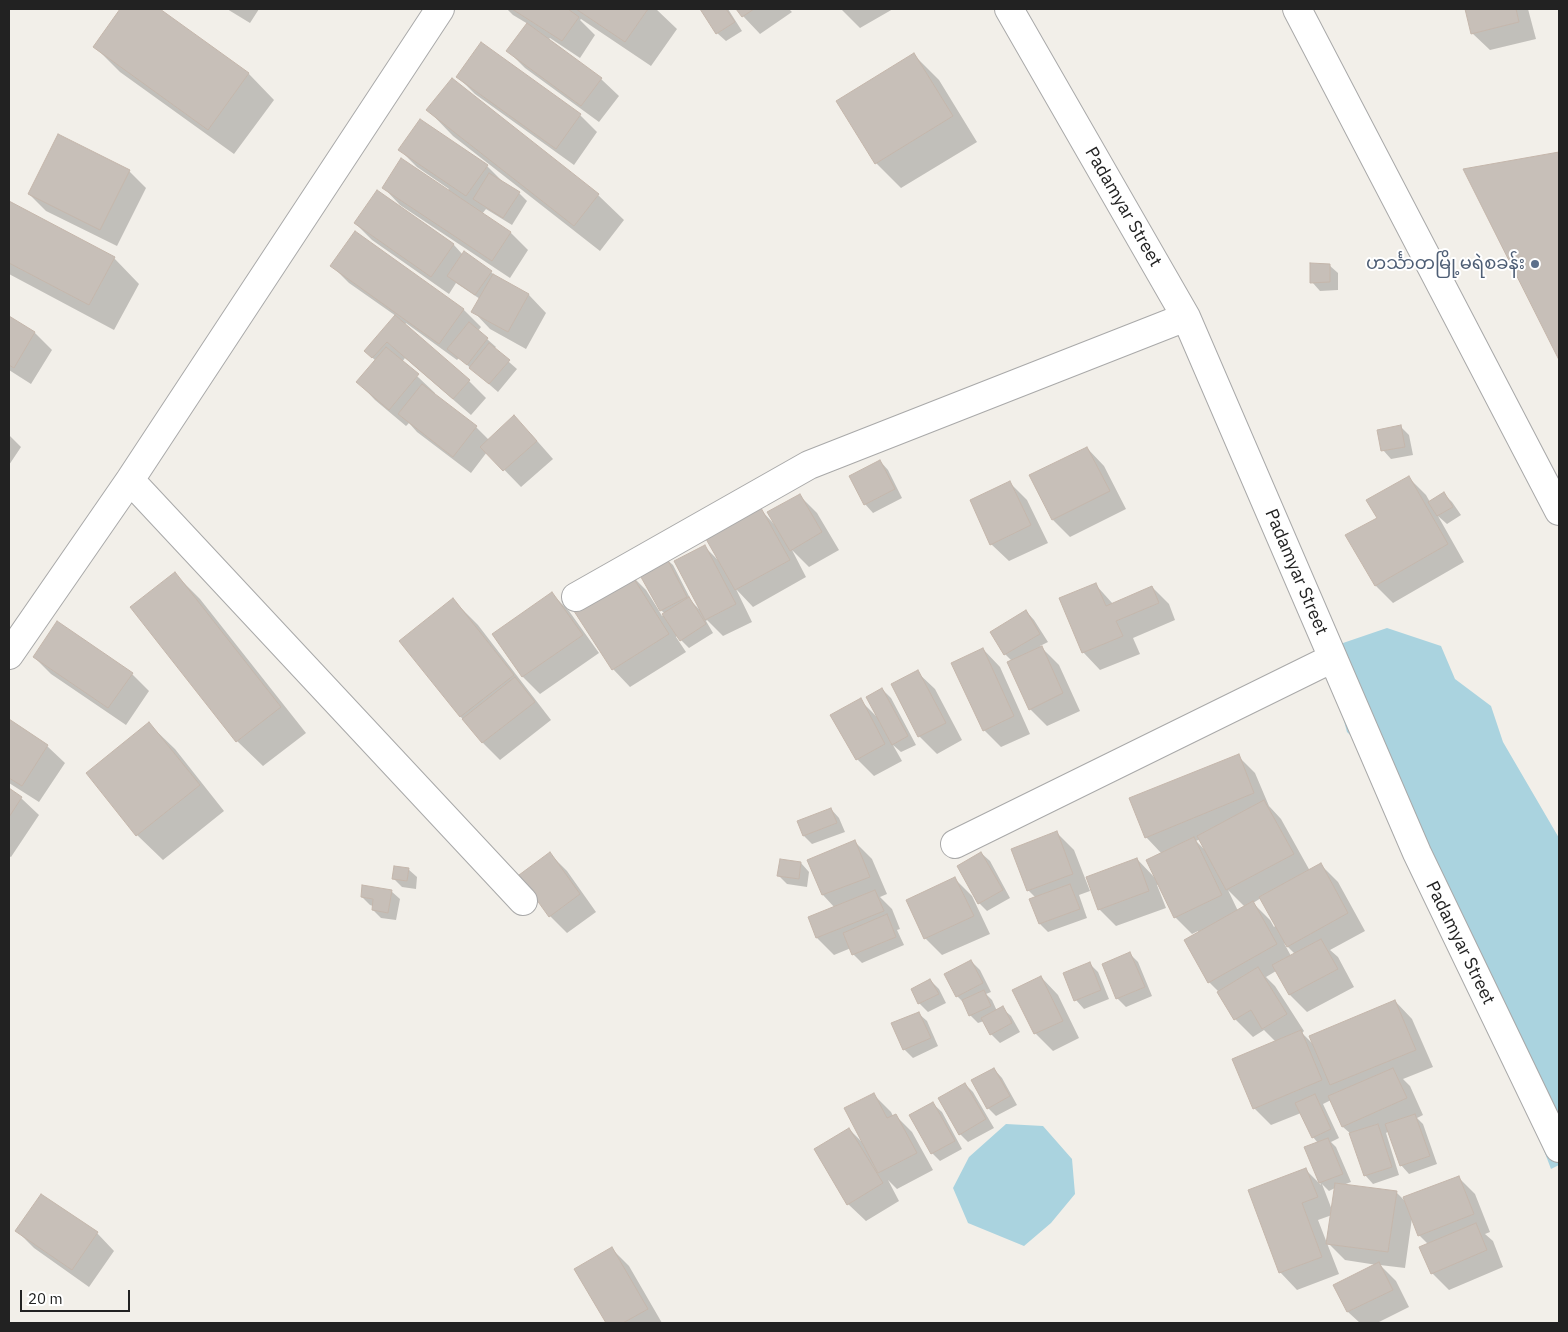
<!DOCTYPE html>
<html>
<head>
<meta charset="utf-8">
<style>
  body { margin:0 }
  #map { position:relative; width:1568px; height:1332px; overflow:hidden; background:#f2efe9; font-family:"IBM Plex Sans",sans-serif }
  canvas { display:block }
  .frame { position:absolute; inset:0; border:10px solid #222; pointer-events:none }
  .scale { position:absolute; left:20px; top:1290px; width:110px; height:22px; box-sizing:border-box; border:2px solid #222; border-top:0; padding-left:6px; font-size:15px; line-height:18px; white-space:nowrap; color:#222; -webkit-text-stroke:4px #fff; paint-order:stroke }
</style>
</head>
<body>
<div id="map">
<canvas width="1568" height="1332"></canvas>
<div class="frame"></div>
<div class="scale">20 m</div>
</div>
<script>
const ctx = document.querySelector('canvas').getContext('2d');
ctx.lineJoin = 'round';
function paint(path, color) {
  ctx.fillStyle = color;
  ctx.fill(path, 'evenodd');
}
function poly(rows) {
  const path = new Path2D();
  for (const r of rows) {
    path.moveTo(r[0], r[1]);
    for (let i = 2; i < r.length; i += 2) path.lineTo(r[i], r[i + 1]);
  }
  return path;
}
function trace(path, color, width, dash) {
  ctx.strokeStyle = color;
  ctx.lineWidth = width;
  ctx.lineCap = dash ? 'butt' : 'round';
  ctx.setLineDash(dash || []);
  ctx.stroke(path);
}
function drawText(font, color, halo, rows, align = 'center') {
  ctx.font = font + ' "IBM Plex Sans","Noto Sans Myanmar",sans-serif';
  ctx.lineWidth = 4;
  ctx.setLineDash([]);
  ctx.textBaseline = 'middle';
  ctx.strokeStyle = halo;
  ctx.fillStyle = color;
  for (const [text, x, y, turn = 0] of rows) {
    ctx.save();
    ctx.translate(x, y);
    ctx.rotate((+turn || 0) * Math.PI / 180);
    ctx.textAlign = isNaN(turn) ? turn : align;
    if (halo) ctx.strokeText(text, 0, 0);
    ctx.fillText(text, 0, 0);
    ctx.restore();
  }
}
const water = poly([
  [1387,628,1441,646,1455,679,1491,706,1503,742,1559,838,1559,1165,1551,1169,1495,1021,1387,771,1347,732,1331,674,1343,643],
  [1006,1124,1043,1126,1072,1159,1075,1194,1051,1223,1024,1246,968,1223,953,1188,969,1157]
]);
const shadow = poly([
  [122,9,158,9,249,74,274,100,234,154,120,72,95,47],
  [227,9,259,9,250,23],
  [507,9,656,9,677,29,651,66,581,19,580,20,595,35,580,58,550,38,548,40,601,79,619,96,599,122,525,68,508,51,528,24,513,15],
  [702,9,728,9,742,31,726,41,717,33],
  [737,9,789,9,792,12,760,34,743,16],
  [841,9,893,9,860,28],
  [1466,9,1528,9,1536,39,1490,50,1472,33],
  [481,44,580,115,597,132,574,165,475,94,458,77],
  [914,55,939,80,977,142,901,188,876,163],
  [428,110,598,195,624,220,600,251,453,136],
  [400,150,487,166,504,183,519,193,527,201,512,225,486,209,482,214,511,233,528,250,510,278,400,205,383,187,447,191,449,189,417,167],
  [1559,154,1559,357,1465,170],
  [129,171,146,188,117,246,46,211,29,194],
  [377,192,454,245,463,255,491,272,495,276,529,295,546,313,526,349,490,329,473,311,480,299,456,283,449,294,372,240,355,223],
  [9,202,114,258,139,284,114,330,9,274],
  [356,233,464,310,481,327,478,331,496,347,494,349,517,369,498,392,459,358,457,360,406,323,405,325,469,381,486,398,471,415,405,358,402,362,435,393,434,394,476,427,489,440,531,434,553,459,521,487,487,452,471,473,417,432,409,423,406,426,375,400,358,382,376,361,365,351,396,316,349,283,332,266],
  [1329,265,1338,273,1338,290,1320,291,1312,282],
  [9,318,35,333,52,350,31,384,9,370],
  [1400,426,1409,435,1413,455,1391,459,1383,450],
  [9,435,21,447,9,465],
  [1087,448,1104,466,1126,509,1070,537,1053,520],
  [880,461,888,470,902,498,873,513,865,504],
  [1409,478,1426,495,1430,502,1444,494,1452,502,1461,515,1447,524,1438,516,1464,562,1393,603,1376,586,1347,536,1378,518],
  [1010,483,1027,500,1048,543,1009,561,991,544],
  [800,496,817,513,839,550,809,567,792,550,806,577,753,607,736,589,752,622,723,636,707,620,706,621,713,633,689,648,677,636,676,637,686,652,630,687,613,669,574,609,629,573,646,590,658,609,660,608,664,557,673,565,692,602,701,611,705,547,719,561,761,510,774,524],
  [659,608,665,614,662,616,658,609],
  [174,573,200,599,306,733,263,766,237,741],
  [1095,584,1113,604,1152,587,1169,604,1175,620,1133,638,1140,654,1100,670,1083,652],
  [552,594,569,611,599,653,540,694,523,677,493,635],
  [453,600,478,625,551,720,500,760,483,743,460,716],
  [1026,611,1034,620,1048,642,1040,646,1059,665,1080,711,1047,726,1030,709,1012,661,1005,654],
  [983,649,1000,667,1030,734,1001,747,984,730],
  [34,657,132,674,149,691,126,725,51,674],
  [917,672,935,689,962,740,937,754,919,736,892,685],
  [882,689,891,698,916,745,901,752,893,745,902,761,874,776,857,759,860,700,877,717],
  [9,720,47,746,65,763,39,802,9,783],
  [149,724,175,749,224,811,163,860,137,835],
  [1238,756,1255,773,1269,806,1281,819,1310,871,1321,865,1338,882,1365,931,1330,950,1338,957,1354,987,1307,1012,1290,995,1276,971,1266,977,1275,986,1304,1031,1302,1033,1314,1045,1395,1001,1412,1019,1433,1067,1403,1079,1410,1086,1423,1115,1417,1118,1423,1124,1437,1164,1409,1174,1401,1165,1389,1131,1386,1133,1399,1175,1373,1184,1365,1175,1351,1134,1343,1127,1331,1100,1323,1104,1339,1138,1331,1142,1336,1147,1351,1182,1343,1185,1396,1192,1406,1202,1458,1177,1475,1194,1490,1232,1485,1234,1493,1241,1503,1267,1449,1290,1432,1273,1428,1244,1419,1235,1412,1218,1405,1268,1380,1265,1396,1281,1409,1307,1377,1323,1360,1323,1348,1312,1335,1285,1377,1265,1345,1260,1328,1243,1332,1215,1318,1220,1339,1274,1297,1290,1280,1272,1306,1170,1321,1185,1306,1147,1318,1143,1313,1137,1301,1113,1271,1125,1254,1108,1276,1042,1264,1030,1253,1037,1235,1019,1219,992,1209,982,1198,931,1192,934,1175,917,1159,884,1157,885,1166,908,1116,926,1099,909,1137,859,1155,878,1162,854,1146,837],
  [1200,839,1205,850,1196,841],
  [1228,890,1245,907,1238,911],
  [1261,898,1276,925,1274,927,1270,920,1253,903],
  [1284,943,1295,954,1291,956],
  [1322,1184,1329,1191,1335,1188,1332,1210],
  [9,790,21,798,39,815,11,857,9,856],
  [831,809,839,818,845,832,812,844,804,836],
  [1057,833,1074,850,1090,891,1079,895,1087,918,1048,932,1040,924,1036,898,1028,890],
  [855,842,872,859,887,894,880,897,892,909,900,929,897,930,904,945,862,963,854,955,851,948,834,955,817,938,809,918,835,908,823,895,809,860],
  [981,853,990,861,1010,898,987,911,979,903],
  [550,854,567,871,596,912,567,933,550,916],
  [781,860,801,863,809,872,807,887,787,884,779,876],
  [408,869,417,877,416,889,402,887,394,879],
  [955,879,972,896,990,934,942,955,925,938],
  [391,891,400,899,396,920,381,918,373,910,373,906,370,905,362,897],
  [1130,954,1138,962,1152,996,1126,1007,1117,998],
  [971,961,980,970,991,992,986,994,992,1000,997,1011,1002,1008,1011,1016,1020,1032,1000,1043,991,1034,984,1021,978,1023,970,1015,965,1004,957,996],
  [1089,963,1098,972,1109,999,1084,1009,1076,1000],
  [1041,977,1058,995,1079,1038,1053,1051,1035,1033,1014,990],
  [930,980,939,989,946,1003,928,1012,919,1003],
  [918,1013,927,1021,938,1046,913,1058,904,1049],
  [994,1069,1002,1078,1017,1105,996,1116,988,1108],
  [965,1084,973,1092,994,1128,968,1142,960,1134],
  [874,1095,891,1112,893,1116,895,1115,912,1132,933,1170,897,1189,888,1180,899,1201,866,1221,848,1204,849,1129,864,1144],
  [933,1104,942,1112,962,1149,940,1161,932,1153],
  [17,1231,97,1233,114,1251,89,1287,34,1248],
  [612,1249,629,1266,662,1323,607,1323,576,1269]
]);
const building = poly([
  [120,9,160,9,249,73,208,130,93,47,120,9],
  [512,9,568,9,579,17,562,41,512,9],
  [576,9,648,9,625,42,576,9],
  [700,9,726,9,735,22,716,34,700,9],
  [736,9,754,9,742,17,736,9],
  [1465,9,1516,9,1519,22,1471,34,1465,9],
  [527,23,602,78,581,106,506,51,527,23],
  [481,42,581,114,556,149,456,77,481,42],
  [914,53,953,116,875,164,836,101,914,53],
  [452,78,599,194,574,226,426,110,452,78],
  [420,119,488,165,466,196,398,150,420,119],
  [58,134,130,170,100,230,28,194,58,134],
  [1559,152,1559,360,1463,169,1559,152],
  [401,158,511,232,492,261,382,188,401,158],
  [489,173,520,192,503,218,473,199,489,173],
  [377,190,454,244,431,277,354,223,377,190],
  [9,201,115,257,89,305,9,263,9,201],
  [355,231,464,309,439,344,330,266,355,231],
  [464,251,492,271,475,295,447,276,464,251],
  [1310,263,1330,264,1330,282,1310,283,1310,263],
  [493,274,529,294,508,332,471,312,493,274],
  [395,315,470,380,453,399,387,342,372,358,364,351,395,315],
  [9,316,35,332,14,368,9,365,9,316],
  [469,322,488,338,467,365,447,349,469,322],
  [489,343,510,360,489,384,469,368,489,343],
  [386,347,419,374,389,410,356,382,386,347],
  [422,384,477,426,453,457,398,414,422,384],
  [514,415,537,441,503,471,480,447,514,415],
  [1401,425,1405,447,1381,451,1377,430,1401,425],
  [1087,447,1110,491,1052,520,1029,475,1087,447],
  [880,460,895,489,864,505,849,476,880,460],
  [1409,476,1448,544,1375,586,1345,535,1377,518,1366,500,1409,476],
  [1010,481,1031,525,990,545,970,500,1010,481],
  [1444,492,1453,507,1437,516,1428,502,1444,492],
  [800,494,822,532,790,551,767,512,800,494],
  [761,508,790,560,735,590,706,539,761,508],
  [705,545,736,604,705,620,674,561,705,545],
  [665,555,687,597,660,611,637,570,665,555],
  [629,571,669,634,612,670,572,608,629,571],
  [175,572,281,707,236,742,130,607,175,572],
  [1096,583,1106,606,1152,586,1159,603,1116,621,1123,636,1082,653,1059,598,1096,583],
  [552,592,583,635,522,677,492,634,552,592],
  [689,597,706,624,680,641,662,614,689,597],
  [453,598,514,675,460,717,399,641,453,598],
  [1026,610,1040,634,1004,655,990,632,1026,610],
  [57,621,133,673,108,708,33,657,57,621],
  [1042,646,1063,693,1029,710,1007,662,1042,646],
  [983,648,1014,716,983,731,951,663,983,648],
  [918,670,946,723,918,737,891,684,918,670],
  [515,677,535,702,482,743,462,719,515,677],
  [882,688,908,736,892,745,866,697,882,688],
  [861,698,885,744,856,760,830,715,861,698],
  [9,719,48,745,22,786,9,778,9,719],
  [149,722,200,785,136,836,86,773,149,722],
  [1239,754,1254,793,1145,838,1129,798,1239,754],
  [9,788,22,797,9,817,9,788],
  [1264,800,1294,854,1226,890,1197,836,1264,800],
  [831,808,837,823,803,836,797,821,831,808],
  [1057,831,1073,874,1027,891,1011,849,1057,831],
  [1194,837,1222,895,1174,918,1146,860,1194,837],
  [855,840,870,877,822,895,807,860,855,840],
  [550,852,580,894,549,917,519,875,550,852],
  [981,852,1003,890,978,904,957,866,981,852],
  [1137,858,1149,891,1098,910,1086,877,1137,858],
  [780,859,801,862,799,879,777,876,780,859],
  [1321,863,1348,913,1287,947,1259,897,1321,863],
  [394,866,409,868,407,881,392,879,394,866],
  [955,877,974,916,924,939,906,900,955,877],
  [1070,884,1080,909,1039,924,1029,899,1070,884],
  [362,885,392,890,388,913,372,910,373,899,361,897,362,885],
  [875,890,884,911,816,938,808,917,875,890],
  [1253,901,1277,944,1208,983,1184,940,1253,901],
  [887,914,896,937,852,955,843,933,887,914],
  [1321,939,1338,969,1289,995,1272,965,1321,939],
  [1130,952,1145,987,1116,999,1102,964,1130,952],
  [971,960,983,983,956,997,944,974,971,960],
  [1090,962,1101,990,1074,1001,1063,973,1090,962],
  [1258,967,1287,1014,1262,1029,1251,1010,1234,1020,1217,992,1258,967],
  [1041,976,1063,1021,1034,1034,1012,990,1041,976],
  [930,979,939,994,918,1004,911,989,930,979],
  [984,990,991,1006,969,1016,962,1000,984,990],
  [1395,1000,1416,1050,1330,1085,1309,1036,1395,1000],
  [1003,1006,1012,1023,990,1035,981,1018,1003,1006],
  [919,1012,931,1038,903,1050,891,1023,919,1012],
  [1301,1030,1322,1080,1253,1109,1232,1059,1301,1030],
  [994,1068,1010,1096,987,1109,971,1080,994,1068],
  [1393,1068,1407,1098,1342,1127,1328,1096,1393,1068],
  [965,1083,986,1119,959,1135,938,1098,965,1083],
  [874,1093,887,1118,896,1114,917,1153,878,1173,844,1108,874,1093],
  [1315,1094,1331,1129,1312,1138,1295,1103,1315,1094],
  [933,1102,955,1141,931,1154,909,1115,933,1102],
  [1415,1114,1430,1156,1400,1166,1385,1124,1415,1114],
  [1378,1124,1392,1167,1364,1176,1349,1133,1378,1124],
  [849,1128,883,1183,847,1205,814,1149,849,1128],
  [1328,1138,1343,1174,1319,1183,1304,1147,1328,1138],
  [1306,1168,1318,1197,1302,1203,1322,1257,1279,1273,1248,1190,1306,1168],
  [1459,1176,1474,1214,1418,1236,1403,1197,1459,1176],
  [1335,1183,1397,1191,1388,1252,1326,1244,1335,1183],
  [41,1194,98,1232,72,1270,15,1231,41,1194],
  [1476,1223,1487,1250,1431,1274,1419,1247,1476,1223],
  [612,1247,648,1309,623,1323,606,1323,574,1269,612,1247],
  [1379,1262,1393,1290,1347,1312,1333,1285,1379,1262]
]);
const minor = poly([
  [1009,9,1186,317,1417,853,1559,1148],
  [1297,9,1559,511],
  [130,480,523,901],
  [576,597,809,465,1186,317],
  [9,655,130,480,440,9],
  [955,844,1333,658]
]);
const markers = [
  [1535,264,5,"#5c6f8a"]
];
const streetNames = [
  ["Padamyar Street",1123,207,60],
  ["Padamyar Street",1296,572,67],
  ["Padamyar Street",1460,943,64]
];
const serviceNames = [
  ["ဟင်္သာတမြို့မရဲစခန်း",1525,264]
];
paint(water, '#aad3df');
paint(shadow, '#0003');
paint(building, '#c7bfb8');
trace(building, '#c4b6ab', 1);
trace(minor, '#a9a9a9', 30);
trace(minor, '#fff', 28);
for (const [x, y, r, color] of markers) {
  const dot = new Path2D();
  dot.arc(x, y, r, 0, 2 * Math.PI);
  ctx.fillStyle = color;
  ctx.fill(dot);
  trace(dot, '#fff', 2);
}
drawText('18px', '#222', '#fff', streetNames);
drawText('18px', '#4e5e75', '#fff', serviceNames, 'right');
</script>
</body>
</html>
